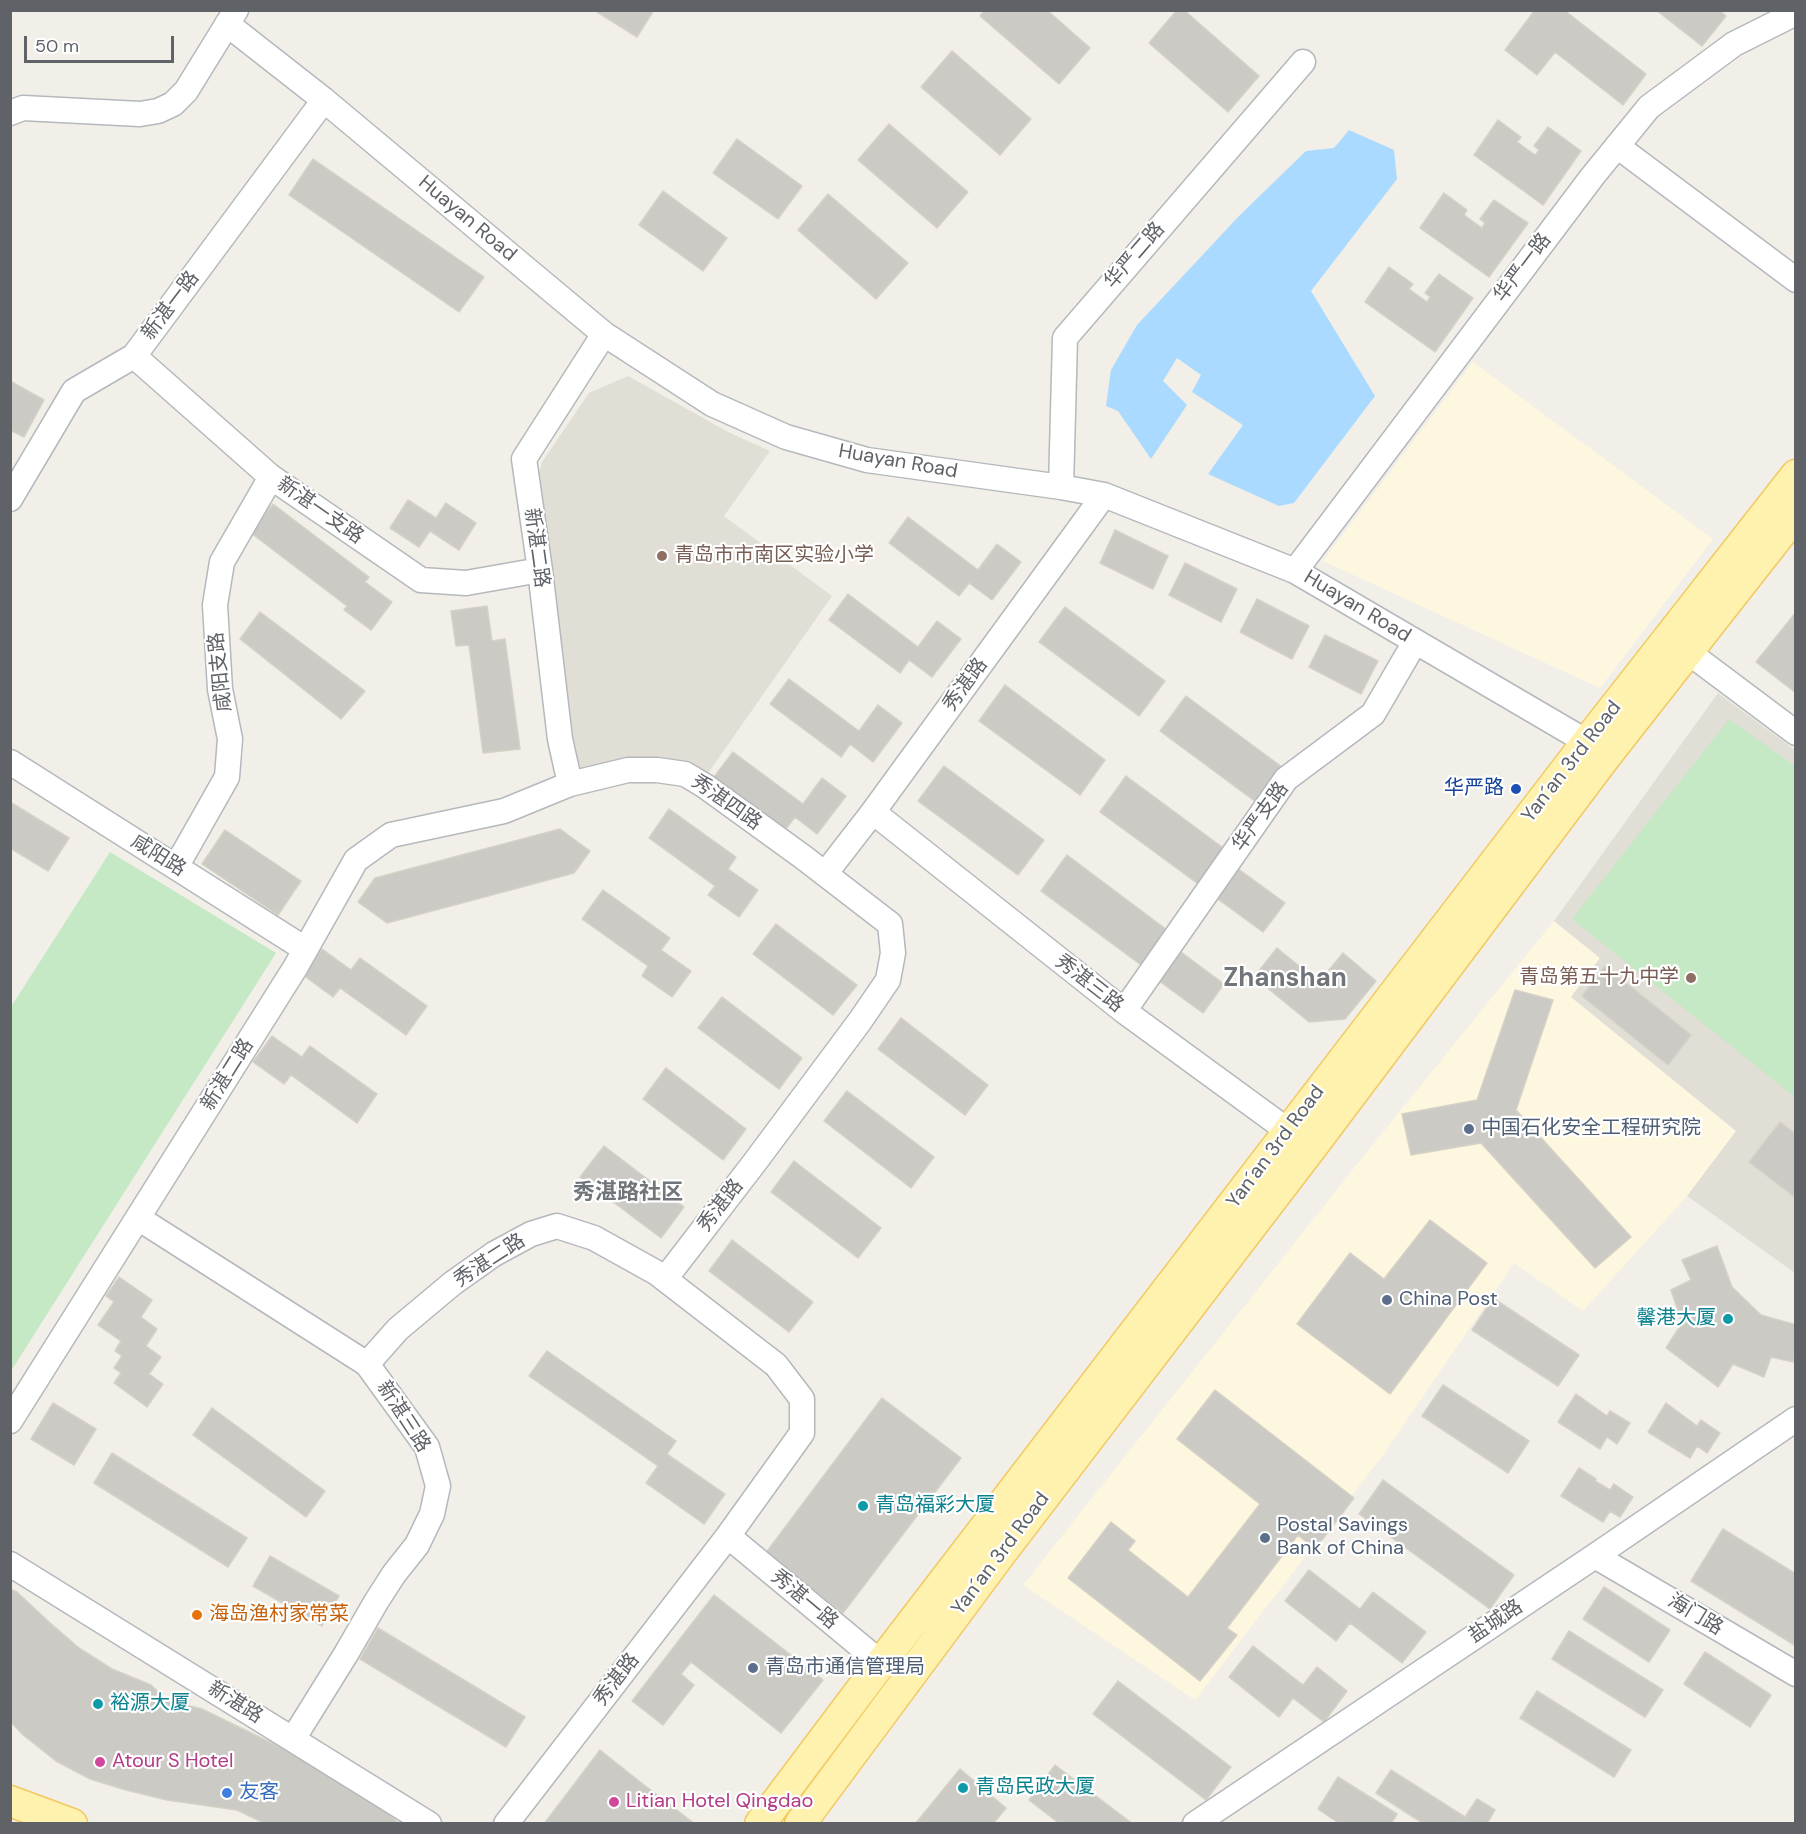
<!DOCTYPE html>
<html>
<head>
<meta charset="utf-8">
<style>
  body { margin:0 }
  #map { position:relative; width:1806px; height:1834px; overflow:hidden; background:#f1efe8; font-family:"DM Sans",sans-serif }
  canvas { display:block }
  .frame { position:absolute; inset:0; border:12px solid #5f6368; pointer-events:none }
  .scale { position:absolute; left:24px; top:36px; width:150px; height:27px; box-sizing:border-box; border:3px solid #5f6368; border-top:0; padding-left:8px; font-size:18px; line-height:21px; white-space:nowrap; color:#5f6368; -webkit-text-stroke:4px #fff; paint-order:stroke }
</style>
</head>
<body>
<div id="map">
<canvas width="1806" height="1834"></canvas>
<div class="frame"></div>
<div class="scale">50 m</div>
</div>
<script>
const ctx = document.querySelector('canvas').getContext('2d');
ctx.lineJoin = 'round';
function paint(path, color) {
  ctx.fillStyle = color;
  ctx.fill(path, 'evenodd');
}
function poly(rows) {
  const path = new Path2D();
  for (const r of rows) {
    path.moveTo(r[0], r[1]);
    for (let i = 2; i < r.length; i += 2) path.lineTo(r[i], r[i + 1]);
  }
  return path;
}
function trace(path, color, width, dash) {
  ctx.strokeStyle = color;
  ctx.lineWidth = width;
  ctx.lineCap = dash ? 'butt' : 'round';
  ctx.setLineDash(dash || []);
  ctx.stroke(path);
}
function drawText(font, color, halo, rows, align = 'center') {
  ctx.font = font + ' "DM Sans","Noto Sans SC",sans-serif';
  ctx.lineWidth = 4.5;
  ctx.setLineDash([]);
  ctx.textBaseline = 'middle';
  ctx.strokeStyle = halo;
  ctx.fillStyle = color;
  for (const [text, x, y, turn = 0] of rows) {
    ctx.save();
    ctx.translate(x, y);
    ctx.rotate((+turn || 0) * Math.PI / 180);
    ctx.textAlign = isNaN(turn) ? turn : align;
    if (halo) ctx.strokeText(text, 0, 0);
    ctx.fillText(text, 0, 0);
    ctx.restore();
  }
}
const commercial = poly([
  [1473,362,1713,539,1600,688,1323,561],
  [1554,921,1600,958,1572,998,1736,1131,1687,1196,1583,1311,1514,1263,1383,1455,1195,1700,1023,1585,1362,1158]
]);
const education = poly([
  [628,376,730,433,770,451,724,516,832,596,706,776,581,770,568,746,537,480,542,462,589,393],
  [1718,693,1795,750,1795,1273,1687,1196,1736,1131,1571,997,1600,958,1554,921]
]);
const green = poly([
  [1729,719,1795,766,1795,1097,1572,919],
  [110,852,276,953,11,1371,11,1007]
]);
const water = poly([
  [1349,130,1394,150,1397,179,1311,291,1375,396,1294,503,1279,506,1208,474,1243,425,1192,392,1201,375,1177,358,1163,381,1187,405,1151,459,1118,411,1106,406,1111,370,1137,325,1240,215,1306,151,1334,148]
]);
const building = poly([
  [594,10,654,10,637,37,594,10],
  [985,10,1047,10,1090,48,1059,84,980,16,985,10],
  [1177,10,1184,10,1259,76,1228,112,1149,43,1177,10],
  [1535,10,1564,10,1646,74,1623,105,1555,52,1537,75,1505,50,1535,10],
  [1656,10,1719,10,1726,16,1702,46,1656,10],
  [952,51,1031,119,1000,155,921,87,952,51],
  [1498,120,1521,137,1517,142,1535,155,1539,150,1534,146,1548,127,1581,151,1543,205,1474,155,1498,120],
  [889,124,968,192,937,228,858,160,889,124],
  [737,139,802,186,778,219,713,173,737,139],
  [313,159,484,277,459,312,289,195,313,159],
  [663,191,727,238,703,271,639,225,663,191],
  [1444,193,1467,210,1464,215,1482,228,1485,223,1480,219,1494,200,1528,223,1489,277,1420,228,1444,193],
  [828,194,908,263,876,299,798,230,828,194],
  [1389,267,1413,284,1409,289,1427,302,1430,297,1425,293,1439,274,1473,298,1435,352,1365,302,1389,267],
  [10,381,44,400,24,437,10,430,10,381],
  [408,500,436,518,446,503,476,523,459,550,430,531,419,547,390,528,408,500],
  [273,504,369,577,365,582,392,602,371,630,344,610,347,606,251,533,273,504],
  [908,517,978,570,997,544,1021,562,992,600,969,583,959,596,889,543,908,517],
  [1115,530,1168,556,1153,589,1100,563,1115,530],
  [1185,563,1237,589,1221,622,1169,595,1185,563],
  [848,594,918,647,937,621,961,639,932,677,909,660,900,673,829,620,848,594],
  [1257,599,1309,626,1292,659,1240,632,1257,599],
  [487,606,492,641,505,639,520,749,483,753,469,645,456,646,451,611,487,606],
  [1065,607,1165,681,1139,716,1039,642,1065,607],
  [260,612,365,691,341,719,240,639,260,612],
  [1796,612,1796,693,1756,662,1796,612],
  [1325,635,1378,661,1361,694,1309,667,1325,635],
  [789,679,859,731,878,705,902,723,873,762,850,744,841,757,770,704,789,679],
  [1005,685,1105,760,1080,795,979,721,1005,685],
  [1186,696,1286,770,1260,805,1160,731,1186,696],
  [733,752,803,804,822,778,846,796,817,834,795,817,785,830,714,777,733,752],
  [944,766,1044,840,1018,875,918,801,944,766],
  [1126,776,1226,850,1201,886,1100,812,1126,776],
  [10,802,69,838,48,871,10,848,10,802],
  [669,809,736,857,728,869,758,890,739,917,708,895,715,886,649,838,669,809],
  [560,829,590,851,574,873,387,923,358,902,375,878,560,829],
  [225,830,301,881,278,915,202,864,225,830],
  [1067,855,1167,930,1141,965,1041,891,1067,855],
  [1237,868,1285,903,1263,932,1215,897,1237,868],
  [603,890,670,938,661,950,691,971,672,997,642,976,648,966,582,919,603,890],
  [776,924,857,985,833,1015,753,954,776,924],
  [1277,948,1327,989,1337,977,1329,970,1343,953,1376,981,1345,1019,1309,1022,1254,977,1277,948],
  [322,949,351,970,360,958,427,1006,406,1035,340,988,333,997,303,975,322,949],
  [1177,949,1224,984,1203,1013,1155,978,1177,949],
  [1605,966,1691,1035,1668,1065,1582,996,1605,966],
  [1515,990,1553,1000,1516,1110,1631,1237,1595,1268,1481,1143,1411,1155,1402,1114,1477,1100,1515,990],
  [722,997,802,1058,779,1089,698,1028,722,997],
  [901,1018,988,1085,965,1115,878,1049,901,1018],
  [272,1036,302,1057,310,1046,377,1094,357,1123,291,1075,284,1084,253,1062,272,1036],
  [666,1068,746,1129,723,1160,643,1099,666,1068],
  [847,1091,934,1157,911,1188,824,1121,847,1091],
  [1780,1122,1796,1134,1796,1198,1749,1162,1780,1122],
  [604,1146,684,1207,661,1238,580,1177,604,1146],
  [794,1161,881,1228,858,1258,771,1192,794,1161],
  [1430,1220,1487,1263,1390,1394,1297,1324,1350,1253,1384,1279,1430,1220],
  [732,1240,813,1302,789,1332,709,1271,732,1240],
  [1717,1246,1732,1287,1761,1315,1796,1325,1796,1350,1793,1362,1771,1357,1764,1377,1733,1364,1718,1387,1666,1348,1682,1323,1671,1290,1691,1280,1682,1260,1717,1246],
  [119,1277,152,1300,141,1317,157,1329,146,1346,161,1357,149,1374,163,1384,147,1407,114,1383,121,1373,114,1368,122,1356,115,1351,121,1341,98,1325,114,1302,106,1296,119,1277],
  [1493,1298,1579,1355,1558,1386,1472,1330,1493,1298],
  [547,1351,676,1441,667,1454,725,1494,704,1524,646,1483,658,1466,529,1376,547,1351],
  [1443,1385,1529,1441,1508,1473,1422,1416,1443,1385],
  [1215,1390,1354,1498,1315,1549,1298,1535,1227,1628,1237,1635,1200,1681,1068,1578,1111,1522,1135,1541,1128,1550,1188,1597,1260,1504,1177,1439,1215,1390],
  [1576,1394,1607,1416,1610,1411,1630,1423,1617,1444,1607,1437,1600,1449,1558,1422,1576,1394],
  [882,1398,961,1458,843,1613,765,1554,882,1398],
  [53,1403,96,1429,74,1465,31,1439,53,1403],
  [1666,1403,1697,1426,1701,1420,1720,1433,1707,1453,1697,1446,1690,1458,1648,1432,1666,1403],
  [212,1408,325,1491,306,1517,193,1435,212,1408],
  [112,1453,247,1538,228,1567,94,1483,112,1453],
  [1579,1468,1596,1479,1595,1481,1610,1490,1614,1484,1633,1497,1620,1517,1610,1511,1603,1522,1561,1496,1579,1468],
  [1383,1480,1514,1575,1490,1609,1359,1514,1383,1480],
  [1723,1529,1796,1574,1796,1646,1691,1581,1723,1529],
  [270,1556,339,1596,322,1626,253,1586,270,1556],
  [1309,1570,1360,1609,1373,1592,1426,1632,1402,1663,1350,1623,1336,1641,1285,1601,1309,1570],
  [1604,1587,1670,1630,1649,1662,1583,1619,1604,1587],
  [10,1589,17,1592,49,1622,79,1648,112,1669,151,1685,167,1700,202,1709,290,1752,381,1806,399,1824,266,1824,237,1810,167,1800,126,1790,90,1779,56,1761,22,1734,10,1721,10,1589],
  [714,1595,823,1680,781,1733,691,1662,681,1674,694,1685,663,1725,632,1701,714,1595],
  [378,1628,525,1717,506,1747,360,1659,378,1628],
  [1569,1631,1663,1690,1645,1717,1552,1659,1569,1631],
  [1253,1646,1303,1685,1317,1667,1347,1691,1324,1722,1293,1698,1279,1717,1229,1677,1253,1646],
  [1705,1652,1771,1695,1750,1727,1684,1684,1705,1652],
  [1118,1681,1231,1767,1206,1800,1093,1714,1118,1681],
  [1537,1691,1631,1750,1614,1777,1520,1718,1537,1691],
  [600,1750,639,1781,695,1824,544,1824,600,1750],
  [1055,1765,1133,1824,1060,1824,1029,1800,1055,1765],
  [960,1769,1006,1808,993,1824,915,1824,960,1769],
  [1391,1770,1465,1817,1477,1799,1495,1810,1487,1824,1424,1824,1376,1793,1391,1770],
  [1338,1777,1397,1814,1391,1824,1340,1824,1318,1809,1338,1777]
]);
const minor = poly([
  [227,24,324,100,604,334,712,404,786,437,867,460,1061,487,1104,495,1295,571,1587,742,1600,752],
  [10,113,23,108,140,114,158,111,173,104,186,91,236,10],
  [1617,146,1796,280],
  [134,356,271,477,421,580,466,583,540,570],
  [1061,487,1065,338,1303,62],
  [10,499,74,391,134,356,324,100],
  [1295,571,1592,177,1649,107,1734,44,1796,13],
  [1688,652,1796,733],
  [10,762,305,949],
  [570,784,560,739,540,570,524,459,604,334],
  [873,812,1124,1011,1302,1141],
  [176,867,227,777,230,739,220,689,215,605,222,562,271,477],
  [825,874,873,812,1104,495],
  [1124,1011,1286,779,1373,714,1415,642],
  [138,1218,367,1364,427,1447,438,1486,432,1514,417,1545,394,1574,376,1602,346,1654,293,1739],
  [367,1364,398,1329,453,1283,494,1254,531,1234,557,1226,594,1238,657,1273,776,1365,802,1399,802,1433,728,1536,506,1824],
  [10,1421,295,968,356,860,391,835,504,811,570,784,628,770,657,770,685,774,705,786,803,857,890,924,893,953,888,980,860,1021,755,1162,665,1279],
  [728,1536,881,1663],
  [1595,1556,1796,1674],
  [10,1564,429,1824],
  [1195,1824,1595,1556,1796,1419]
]);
const major = poly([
  [10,1801,72,1824],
  [760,1824,881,1663,1587,742,1796,475],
  [800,1824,1002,1552,1312,1147,1606,756,1796,514]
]);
const markers = [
  [662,556,6,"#8d6e63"],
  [1516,789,6,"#1a4fb4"],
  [1691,978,6,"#8d6e63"],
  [1469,1129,6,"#5c6f8a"],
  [1387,1300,6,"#5c6f8a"],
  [1728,1319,6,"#0f9aa8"],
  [863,1506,6,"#0f9aa8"],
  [1265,1538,6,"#5c6f8a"],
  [197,1615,6,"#e8710a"],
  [753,1668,6,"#5c6f8a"],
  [98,1704,6,"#0f9aa8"],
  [100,1762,6,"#d1479c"],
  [963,1788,6,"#0f9aa8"],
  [227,1793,6,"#3f7fe0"],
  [614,1802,6,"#d1479c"]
];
const streetNames = [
  ["Huayan Road",467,219,40],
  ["华严二路",1135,256,-49],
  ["华严一路",1523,268,-53],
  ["新湛一路",171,306,-53],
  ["Huayan Road",898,462,10],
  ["新湛一支路",320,511,35],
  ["新湛二路",536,548,82],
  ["Huayan Road",1357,607,31],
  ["咸阳支路",221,672,-96],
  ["秀湛路",966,685,-54],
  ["Yan´an 3rd Road",1572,762,-52],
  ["秀湛四路",726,803,35],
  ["华严支路",1261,817,-54],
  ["咸阳路",158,856,32],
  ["秀湛三路",1089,984,38],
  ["新湛二路",228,1075,-58],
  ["Yan´an 3rd Road",1276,1147,-53],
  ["秀湛路",721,1206,-52],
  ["秀湛二路",490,1261,-33],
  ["新湛三路",403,1417,57],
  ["Yan´an 3rd Road",1001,1554,-53],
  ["秀湛一路",804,1600,40],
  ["海门路",1695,1615,31],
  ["盐城路",1496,1622,-34],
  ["秀湛路",617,1680,-52],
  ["新湛路",235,1703,32]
];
const educationNames = [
  ["青岛市市南区实验小学",674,556],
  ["青岛第五十九中学",1679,978,"right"]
];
const transitNames = [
  ["华严路",1504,789]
];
const serviceNames = [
  ["中国石化安全工程研究院",1481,1129],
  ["China Post",1399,1300],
  ["Postal Savings",1277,1526],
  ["Bank of China",1277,1549],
  ["青岛市通信管理局",765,1668]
];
const cultureNames = [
  ["馨港大厦",1716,1319,"right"],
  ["青岛福彩大厦",875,1506],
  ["裕源大厦",110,1704],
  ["青岛民政大厦",975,1788]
];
const foodNames = [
  ["海岛渔村家常菜",209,1615]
];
const hotelNames = [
  ["Atour S Hotel",112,1762],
  ["Litian Hotel Qingdao",626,1802]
];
const shopNames = [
  ["友客",239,1793]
];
const quarterNames = [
  ["秀湛路社区",628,1193]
];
const districtNames = [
  ["Zhanshan",1285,979]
];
paint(commercial, '#fef7e0');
paint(education, '#e1ded6');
paint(green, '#c5e8c5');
paint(water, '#aadaff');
paint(building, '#cccac5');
trace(building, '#d6d1c6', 1.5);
trace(minor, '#b5b8bc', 27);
trace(major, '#f2c960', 33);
trace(minor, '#fff', 24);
trace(major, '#fff2af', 30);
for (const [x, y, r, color] of markers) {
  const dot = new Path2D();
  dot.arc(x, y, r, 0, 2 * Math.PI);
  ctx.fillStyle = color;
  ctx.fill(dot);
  trace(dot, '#fff', 2);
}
drawText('20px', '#5f6368', '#fff', streetNames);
drawText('20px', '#785e54', '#fff', educationNames, 'left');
drawText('20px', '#164399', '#fff', transitNames, 'right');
drawText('20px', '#4e5e75', '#fff', serviceNames, 'left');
drawText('20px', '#0d838f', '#fff', cultureNames, 'left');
drawText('20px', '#c56008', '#fff', foodNames, 'left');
drawText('20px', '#b23c85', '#fff', hotelNames, 'left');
drawText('20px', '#366cbe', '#fff', shopNames, 'left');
drawText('bold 22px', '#70757a', '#fff', quarterNames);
drawText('bold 26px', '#70757a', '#fff', districtNames);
</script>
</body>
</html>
